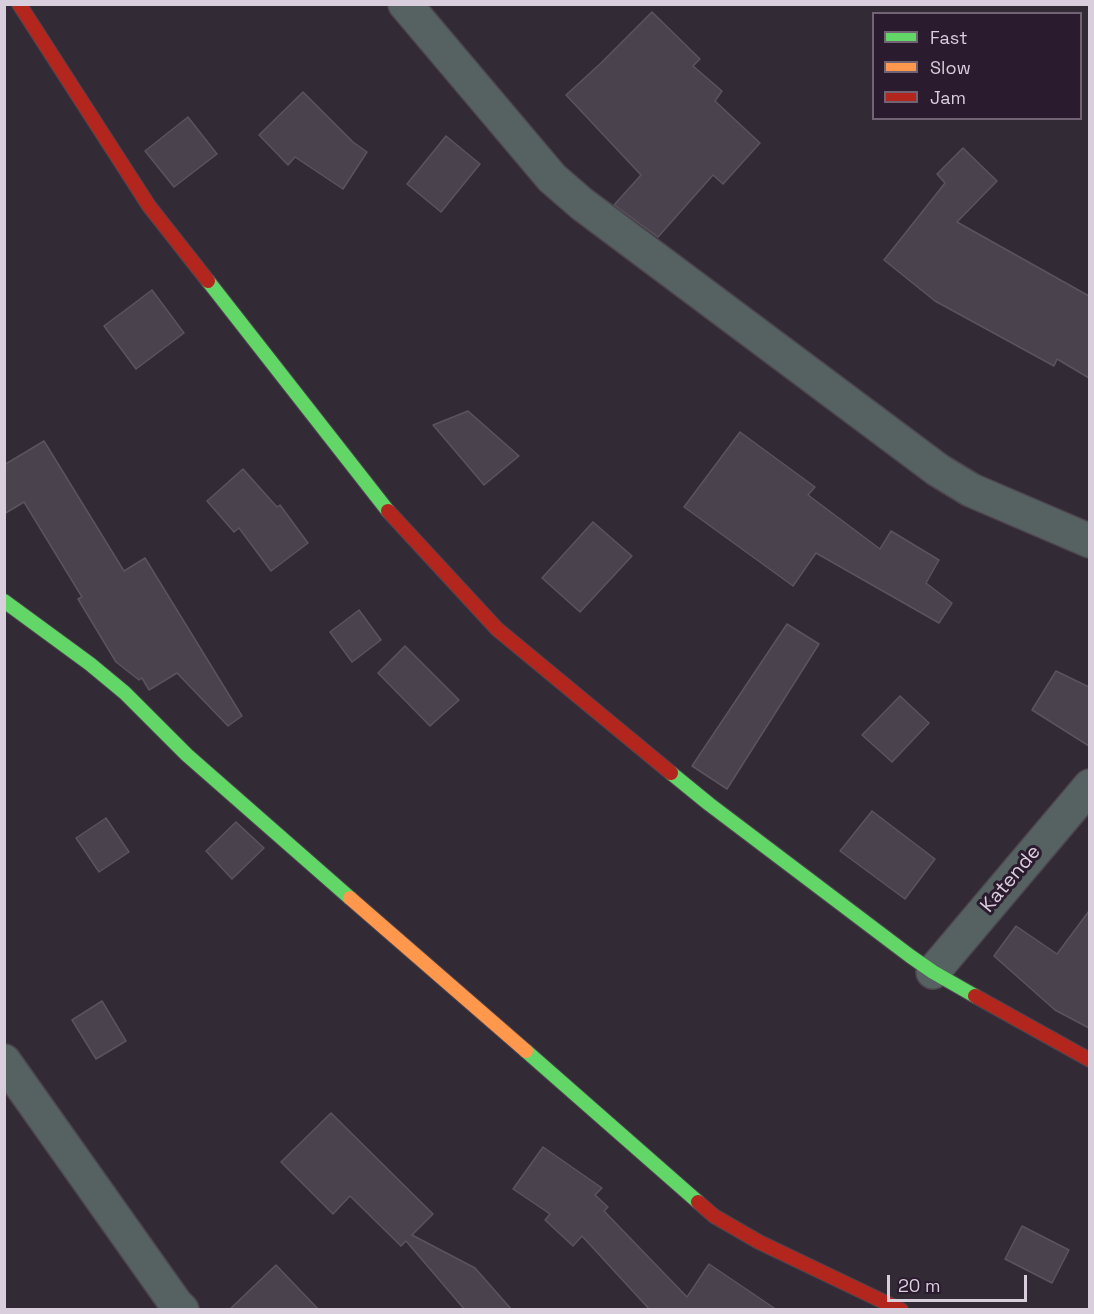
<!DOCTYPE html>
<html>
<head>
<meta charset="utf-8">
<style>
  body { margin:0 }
  #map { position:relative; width:1094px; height:1314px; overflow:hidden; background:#322a35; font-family:"Space Grotesk",sans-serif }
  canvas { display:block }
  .frame { position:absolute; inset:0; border:6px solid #d9cedc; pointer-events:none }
  .legend { position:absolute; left:872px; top:12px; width:210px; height:108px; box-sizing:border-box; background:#2b1b2f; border:2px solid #716374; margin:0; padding:8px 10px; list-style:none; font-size:18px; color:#d9cedc }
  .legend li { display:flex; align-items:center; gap:12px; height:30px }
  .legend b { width:30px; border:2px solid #716374 }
  .scale { position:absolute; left:887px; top:1275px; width:140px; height:27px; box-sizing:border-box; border:3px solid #d9cedc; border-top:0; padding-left:8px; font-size:18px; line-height:21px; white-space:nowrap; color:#d9cedc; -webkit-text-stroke:4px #2b1b2f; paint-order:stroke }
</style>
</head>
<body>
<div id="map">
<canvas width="1094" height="1314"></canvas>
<div class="frame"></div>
<ul class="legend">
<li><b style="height:8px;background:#63d668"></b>Fast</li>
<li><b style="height:8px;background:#ff974d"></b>Slow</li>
<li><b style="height:8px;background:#b3261e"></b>Jam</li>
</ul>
<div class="scale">20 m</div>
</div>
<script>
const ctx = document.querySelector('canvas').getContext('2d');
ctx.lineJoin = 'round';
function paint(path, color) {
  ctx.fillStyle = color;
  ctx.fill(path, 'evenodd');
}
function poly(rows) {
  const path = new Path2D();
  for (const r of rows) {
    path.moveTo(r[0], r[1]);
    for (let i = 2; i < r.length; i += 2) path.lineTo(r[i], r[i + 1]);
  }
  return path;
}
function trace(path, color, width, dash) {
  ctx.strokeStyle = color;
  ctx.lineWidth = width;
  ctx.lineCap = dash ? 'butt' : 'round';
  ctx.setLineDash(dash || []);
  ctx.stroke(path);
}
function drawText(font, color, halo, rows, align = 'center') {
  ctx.font = font + ' "Space Grotesk",sans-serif';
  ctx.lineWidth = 6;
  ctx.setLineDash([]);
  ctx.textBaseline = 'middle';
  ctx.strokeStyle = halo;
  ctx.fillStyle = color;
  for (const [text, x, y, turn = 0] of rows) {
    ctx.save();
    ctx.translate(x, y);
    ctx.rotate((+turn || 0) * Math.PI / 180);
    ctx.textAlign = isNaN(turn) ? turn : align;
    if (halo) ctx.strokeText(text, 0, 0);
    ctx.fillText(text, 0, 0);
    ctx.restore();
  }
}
const building = poly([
  [652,12,700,59,693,66,722,91,715,101,760,143,723,184,713,175,658,237,614,205,641,175,566,95,601,63,652,12],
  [303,92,353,142,367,152,343,189,295,157,288,165,259,135,303,92],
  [188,117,217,154,174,187,145,151,188,117],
  [446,136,480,164,441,212,407,184,446,136],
  [963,148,997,181,957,222,1089,296,1089,378,1057,359,1054,366,935,301,884,260,945,183,937,174,963,148],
  [152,290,184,333,136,369,104,326,152,290],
  [468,411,519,456,484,485,433,425,468,411],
  [740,432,815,487,808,495,880,549,891,531,939,560,926,583,952,603,939,623,816,553,793,586,684,507,740,432],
  [44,441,124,571,145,558,242,716,228,726,177,673,149,690,142,678,139,680,116,662,78,599,82,597,24,502,4,514,4,465,44,441],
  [243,469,277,507,280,505,308,543,271,571,239,528,234,532,207,501,243,469],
  [593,522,632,556,580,612,542,578,593,522],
  [359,610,381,640,352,662,330,632,359,610],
  [787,624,819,644,727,789,692,766,787,624],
  [405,646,459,700,430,726,378,673,405,646],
  [1056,671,1089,687,1089,746,1032,710,1056,671],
  [900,696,929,723,892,762,862,735,900,696],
  [872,811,935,859,905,899,840,851,872,811],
  [106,818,129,852,99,872,76,838,106,818],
  [236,822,264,848,232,879,206,851,236,822],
  [1089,911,1089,1028,1055,1010,994,956,1016,926,1057,954,1089,911],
  [102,1001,126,1041,96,1059,72,1020,102,1001],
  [331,1113,433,1214,412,1235,475,1268,512,1310,465,1310,406,1241,401,1246,350,1196,333,1214,281,1162,331,1113],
  [543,1147,602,1188,595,1195,608,1207,604,1211,687,1297,709,1264,777,1310,650,1310,582,1236,573,1246,545,1220,550,1214,513,1189,543,1147],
  [1022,1226,1069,1250,1052,1283,1005,1259,1022,1226],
  [276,1265,319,1310,229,1310,276,1265]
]);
const street = poly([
  [405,4,552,178,582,204,938,470,971,490,1090,541],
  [933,972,1090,786],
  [4,1061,176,1304,182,1310]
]);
const fast = poly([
  [208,281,388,511],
  [4,601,90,664,125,693,187,755,350,898],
  [671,773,709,804,910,956,933,972,975,996],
  [526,1051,698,1202]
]);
const slow = poly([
  [350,898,526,1051]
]);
const jam = poly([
  [19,4,149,206,208,281],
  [388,511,497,629,671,773],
  [975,996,1090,1060],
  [698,1202,714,1216,759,1242,901,1310]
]);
const streetNames = [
  ["Katende",1011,879,-50]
];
paint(building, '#4a434d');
trace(building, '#5b545e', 1.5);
trace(street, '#4c454f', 36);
trace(fast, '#4c454f', 16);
trace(slow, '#4c454f', 16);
trace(jam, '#4c454f', 16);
trace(street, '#556261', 33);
trace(fast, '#63d668', 14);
trace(slow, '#ff974d', 14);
trace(jam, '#b3261e', 14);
drawText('20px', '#d9cedc', '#2b1b2f', streetNames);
</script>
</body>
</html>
